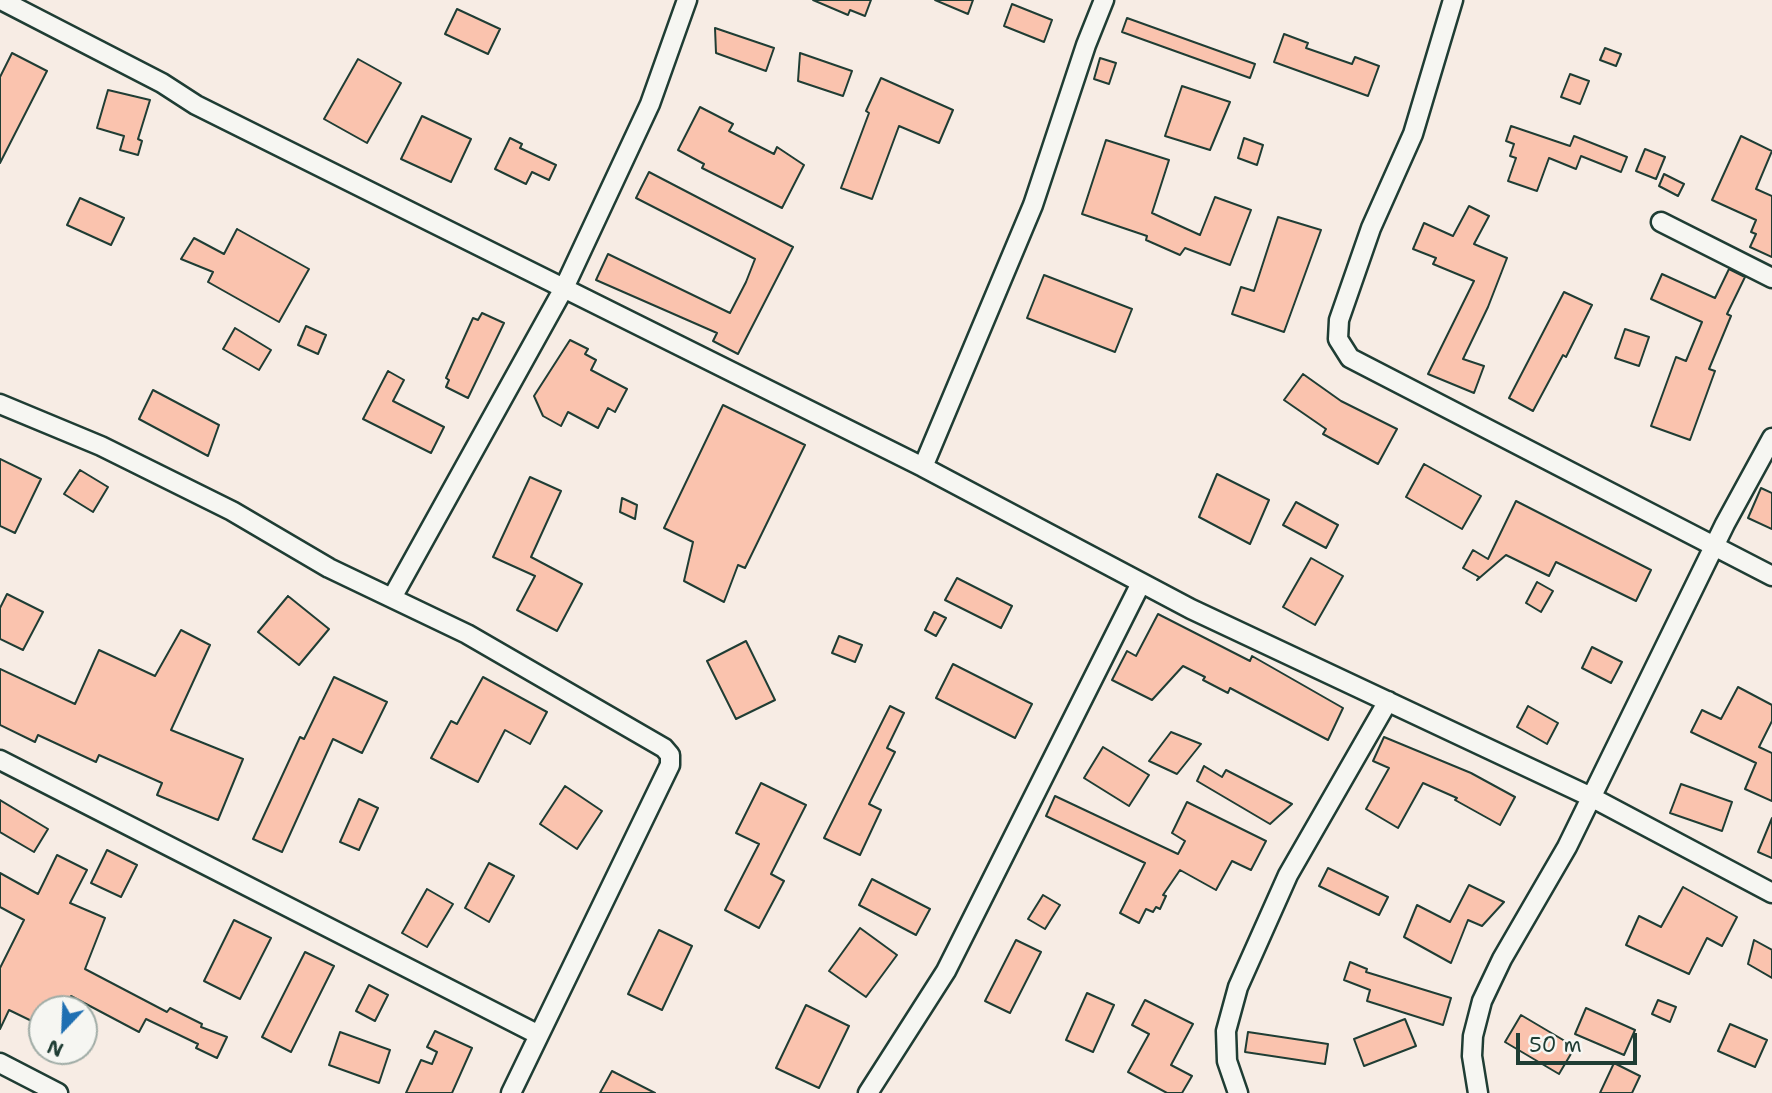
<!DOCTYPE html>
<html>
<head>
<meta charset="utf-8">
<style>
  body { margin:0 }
  #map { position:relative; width:1772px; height:1093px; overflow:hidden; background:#f7ece4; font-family:"Shantell Sans",sans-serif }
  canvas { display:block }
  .north { position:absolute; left:28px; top:995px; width:70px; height:70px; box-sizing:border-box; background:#f6f6f2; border:2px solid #a0aca6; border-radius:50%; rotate:203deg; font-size:19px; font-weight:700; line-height:28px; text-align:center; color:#1f3d34 }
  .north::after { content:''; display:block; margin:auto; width:24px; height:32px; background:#1f6fb2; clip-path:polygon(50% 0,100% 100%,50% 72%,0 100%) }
  .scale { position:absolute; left:1516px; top:1033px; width:121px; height:32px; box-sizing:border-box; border:4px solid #1f3d34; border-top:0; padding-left:9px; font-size:21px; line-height:24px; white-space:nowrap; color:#1f3d34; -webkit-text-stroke:5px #f6f6f2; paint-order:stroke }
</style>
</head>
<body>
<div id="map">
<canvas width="1772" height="1093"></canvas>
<div class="north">N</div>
<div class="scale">50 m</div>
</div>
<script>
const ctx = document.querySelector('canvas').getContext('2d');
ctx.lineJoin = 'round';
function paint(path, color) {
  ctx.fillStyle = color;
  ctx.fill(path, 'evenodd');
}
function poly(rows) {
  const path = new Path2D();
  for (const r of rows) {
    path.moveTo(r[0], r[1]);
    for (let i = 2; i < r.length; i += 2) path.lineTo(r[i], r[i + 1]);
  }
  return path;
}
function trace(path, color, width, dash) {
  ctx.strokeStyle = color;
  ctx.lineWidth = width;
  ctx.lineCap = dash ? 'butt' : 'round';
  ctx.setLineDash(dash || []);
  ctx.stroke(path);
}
const building = poly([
  [813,0,871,0,865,16,850,10,848,15,813,0],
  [935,0,973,0,968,14,935,0],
  [1012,4,1052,20,1044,42,1004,26,1012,4],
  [457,9,500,29,488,54,445,34,457,9],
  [1127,18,1255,64,1250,78,1122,32,1127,18],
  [715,28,774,48,766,71,716,53,715,28],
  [1284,34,1308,43,1306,48,1352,64,1355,57,1379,66,1368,96,1274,62,1284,34],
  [1605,48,1621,54,1616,66,1600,60,1605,48],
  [12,53,47,71,0,163,0,77,12,53],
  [800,53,852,71,843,96,798,81,800,53],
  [1100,58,1116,63,1109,84,1094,79,1100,58],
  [358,59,401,83,367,143,324,119,358,59],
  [1570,74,1589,81,1580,104,1561,97,1570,74],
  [881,78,953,110,939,143,899,126,872,199,841,188,869,113,866,111,881,78],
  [1182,86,1230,102,1210,150,1165,136,1182,86],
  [108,90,150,100,138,139,142,141,138,155,120,150,124,136,97,128,108,90],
  [700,107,733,124,729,131,774,154,777,147,804,165,782,208,702,168,704,164,678,150,700,107],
  [422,116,471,139,451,182,401,159,422,116],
  [1511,126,1570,146,1574,136,1627,157,1621,172,1581,156,1576,169,1549,158,1537,191,1508,181,1516,158,1510,156,1514,144,1506,141,1511,126],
  [1741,136,1772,151,1756,189,1772,196,1772,257,1750,247,1756,234,1751,232,1756,220,1712,200,1741,136],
  [510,138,522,144,520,148,556,165,549,180,532,172,526,184,495,169,510,138],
  [1244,138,1263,145,1257,165,1238,158,1244,138],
  [1106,140,1169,160,1152,213,1200,235,1215,197,1251,210,1230,265,1185,248,1180,255,1146,240,1147,236,1082,214,1106,140],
  [1645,149,1665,157,1656,179,1636,171,1645,149],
  [649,172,793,247,738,354,713,341,717,333,596,280,608,254,730,313,746,282,755,259,636,198,649,172],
  [1664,174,1684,184,1678,196,1659,186,1664,174],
  [80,198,124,218,111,245,67,225,80,198],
  [1469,206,1489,216,1474,244,1507,258,1488,307,1463,359,1484,366,1474,393,1428,374,1474,281,1433,264,1436,258,1413,249,1424,223,1453,236,1469,206],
  [1278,217,1321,230,1284,332,1232,314,1241,287,1254,291,1278,217],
  [237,229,309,269,279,322,208,282,213,272,181,259,194,238,224,254,237,229],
  [1729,269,1745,277,1727,314,1731,316,1709,369,1715,371,1690,440,1651,426,1676,357,1686,361,1702,322,1651,299,1662,274,1715,298,1729,269],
  [1044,275,1132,309,1115,352,1027,318,1044,275],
  [1564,292,1592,305,1566,357,1563,355,1533,411,1509,398,1564,292],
  [482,313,504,323,468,398,446,387,449,380,446,378,473,318,478,320,482,313],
  [306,326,326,335,318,354,298,345,306,326],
  [235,328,271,350,259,370,223,349,235,328],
  [1625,329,1649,337,1639,366,1615,358,1625,329],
  [570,340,588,349,585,354,596,360,591,370,627,389,615,412,608,408,598,428,568,412,561,426,543,416,534,396,570,340],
  [388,371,404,380,393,401,444,427,431,453,363,419,388,371],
  [1303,374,1341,401,1397,429,1378,464,1323,434,1326,429,1284,400,1303,374],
  [153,390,219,425,208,456,139,419,153,390],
  [723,405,805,445,745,568,738,565,724,602,684,581,693,542,664,528,723,405],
  [0,459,41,479,15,533,0,526,0,459],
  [1424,464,1481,496,1462,529,1406,497,1424,464],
  [80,470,108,487,93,512,64,494,80,470],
  [1217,474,1269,500,1250,544,1199,517,1217,474],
  [530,477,561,491,531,557,582,584,557,631,517,610,535,576,493,557,530,477],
  [1761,488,1772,493,1772,529,1748,518,1761,488],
  [622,498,637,505,635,519,620,512,622,498],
  [1516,501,1651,570,1636,601,1556,562,1549,576,1506,555,1477,580,1479,577,1463,568,1473,550,1488,559,1516,501],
  [1296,502,1338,525,1326,548,1283,525,1296,502],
  [1311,558,1343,576,1315,625,1283,607,1311,558],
  [957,578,1012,606,1001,628,945,600,957,578],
  [1537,582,1553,591,1541,612,1526,603,1537,582],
  [7,594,43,612,23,650,0,639,0,608,7,594],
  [288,596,329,629,299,665,258,632,288,596],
  [934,612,946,618,936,636,925,630,934,612],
  [1158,614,1250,661,1252,656,1343,708,1328,740,1230,688,1228,693,1203,680,1205,677,1183,666,1152,700,1112,680,1127,651,1136,656,1158,614],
  [181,630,210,645,171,730,243,759,218,820,157,795,162,783,99,755,96,762,38,735,35,742,0,725,0,669,75,704,99,650,155,676,181,630],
  [839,636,862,645,855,662,832,653,839,636],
  [746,641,775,700,736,719,707,661,746,641],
  [1592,647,1622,662,1611,683,1582,668,1592,647],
  [953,664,1032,704,1015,738,936,698,953,664],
  [334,677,387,702,362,753,333,739,282,852,253,839,300,737,304,739,334,677],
  [483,677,547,712,530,744,505,730,478,782,431,758,451,721,457,724,483,677],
  [1738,687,1772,705,1772,721,1759,747,1772,753,1772,801,1745,789,1756,763,1691,732,1702,710,1721,719,1738,687],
  [890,706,904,713,887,748,895,752,869,804,881,810,860,855,824,838,890,706],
  [1528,706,1558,723,1547,744,1517,727,1528,706],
  [1171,732,1201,744,1177,774,1149,761,1171,732],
  [1384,737,1471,773,1515,797,1500,825,1455,800,1457,798,1423,783,1398,828,1366,809,1389,768,1373,761,1384,737],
  [1103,747,1149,775,1129,806,1084,778,1103,747],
  [1204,766,1222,777,1226,770,1292,804,1270,824,1197,781,1204,766],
  [761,783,806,805,771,874,784,881,759,928,725,910,759,844,736,833,761,783],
  [1681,784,1732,802,1722,831,1670,813,1681,784],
  [565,786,602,811,577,849,540,824,565,786],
  [1055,796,1178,854,1185,841,1172,833,1187,802,1266,841,1251,870,1232,861,1216,890,1180,870,1163,895,1166,896,1160,909,1156,907,1153,912,1146,909,1139,923,1120,913,1145,863,1046,816,1055,796],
  [359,799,378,808,359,850,340,842,359,799],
  [0,800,48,829,34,852,0,832,0,800],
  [1772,818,1772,858,1758,852,1772,818],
  [107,850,137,865,121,897,91,883,107,850],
  [57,855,87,870,70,903,105,918,85,969,167,1012,170,1008,202,1024,201,1027,227,1037,217,1058,196,1048,198,1044,146,1019,139,1032,71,996,64,1009,42,1009,42,1026,9,1010,0,1029,0,968,24,920,0,907,0,873,38,894,57,855],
  [489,863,514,876,489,922,465,908,489,863],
  [1328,868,1388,897,1379,915,1319,886,1328,868],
  [872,879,930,909,916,935,859,905,872,879],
  [1469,885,1504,902,1482,926,1468,920,1451,963,1404,937,1417,905,1450,922,1469,885],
  [1683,887,1737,917,1722,946,1707,938,1689,974,1626,945,1639,916,1661,927,1683,887],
  [427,889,453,904,427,947,402,933,427,889],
  [1043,895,1060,905,1045,929,1028,919,1043,895],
  [234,920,271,938,240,999,204,981,234,920],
  [860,928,897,955,866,997,829,971,860,928],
  [659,930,692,946,662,1010,628,994,659,930],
  [1016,940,1041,952,1010,1013,985,1001,1016,940],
  [1754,940,1772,950,1772,978,1748,964,1754,940],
  [305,952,334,966,291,1052,262,1037,305,952],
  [1350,962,1367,969,1366,972,1451,998,1443,1025,1367,1001,1370,990,1344,980,1350,962],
  [369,985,388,995,375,1021,356,1011,369,985],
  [1087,993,1114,1005,1093,1052,1066,1040,1087,993],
  [1145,1000,1193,1024,1171,1065,1192,1076,1182,1093,1167,1093,1128,1072,1149,1034,1132,1025,1145,1000],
  [1658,1000,1676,1007,1670,1022,1652,1014,1658,1000],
  [806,1005,849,1026,819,1088,776,1068,806,1005],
  [1586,1008,1635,1030,1624,1055,1575,1034,1586,1008],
  [1521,1015,1575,1047,1559,1074,1505,1042,1521,1015],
  [1405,1019,1416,1046,1364,1066,1354,1039,1405,1019],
  [1730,1024,1767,1040,1755,1067,1718,1051,1730,1024],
  [435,1031,472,1048,452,1093,406,1093,421,1060,432,1064,437,1052,427,1047,435,1031],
  [340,1032,390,1050,379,1083,329,1065,340,1032],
  [1248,1032,1328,1044,1325,1064,1245,1052,1248,1032],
  [1614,1063,1640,1076,1632,1093,1600,1093,1614,1063],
  [612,1071,655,1093,600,1093,612,1071]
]);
const minor = poly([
  [1,0,162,83,196,105,923,467],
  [1104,0,1086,45,1033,205,923,467,1191,609,1591,797,1772,893],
  [1453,0,1413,134,1371,228,1339,320,1338,339,1350,358,1772,576],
  [1661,222,1772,278],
  [0,404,101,446,232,511,329,568,467,634,664,748,670,755,670,765,511,1093],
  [393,596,564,288,650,104,687,0],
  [0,760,539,1035],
  [0,1063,58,1093],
  [868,1093,946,971,1141,583],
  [1238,1093,1227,1061,1226,1031,1238,987,1288,875,1388,701],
  [1478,1093,1472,1056,1473,1036,1482,1001,1502,959,1567,847,1725,524,1772,438]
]);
paint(building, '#fac3ae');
trace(building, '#1f3d34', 2);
trace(minor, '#1f3d34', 23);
trace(minor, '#f6f6f2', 18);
</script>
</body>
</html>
